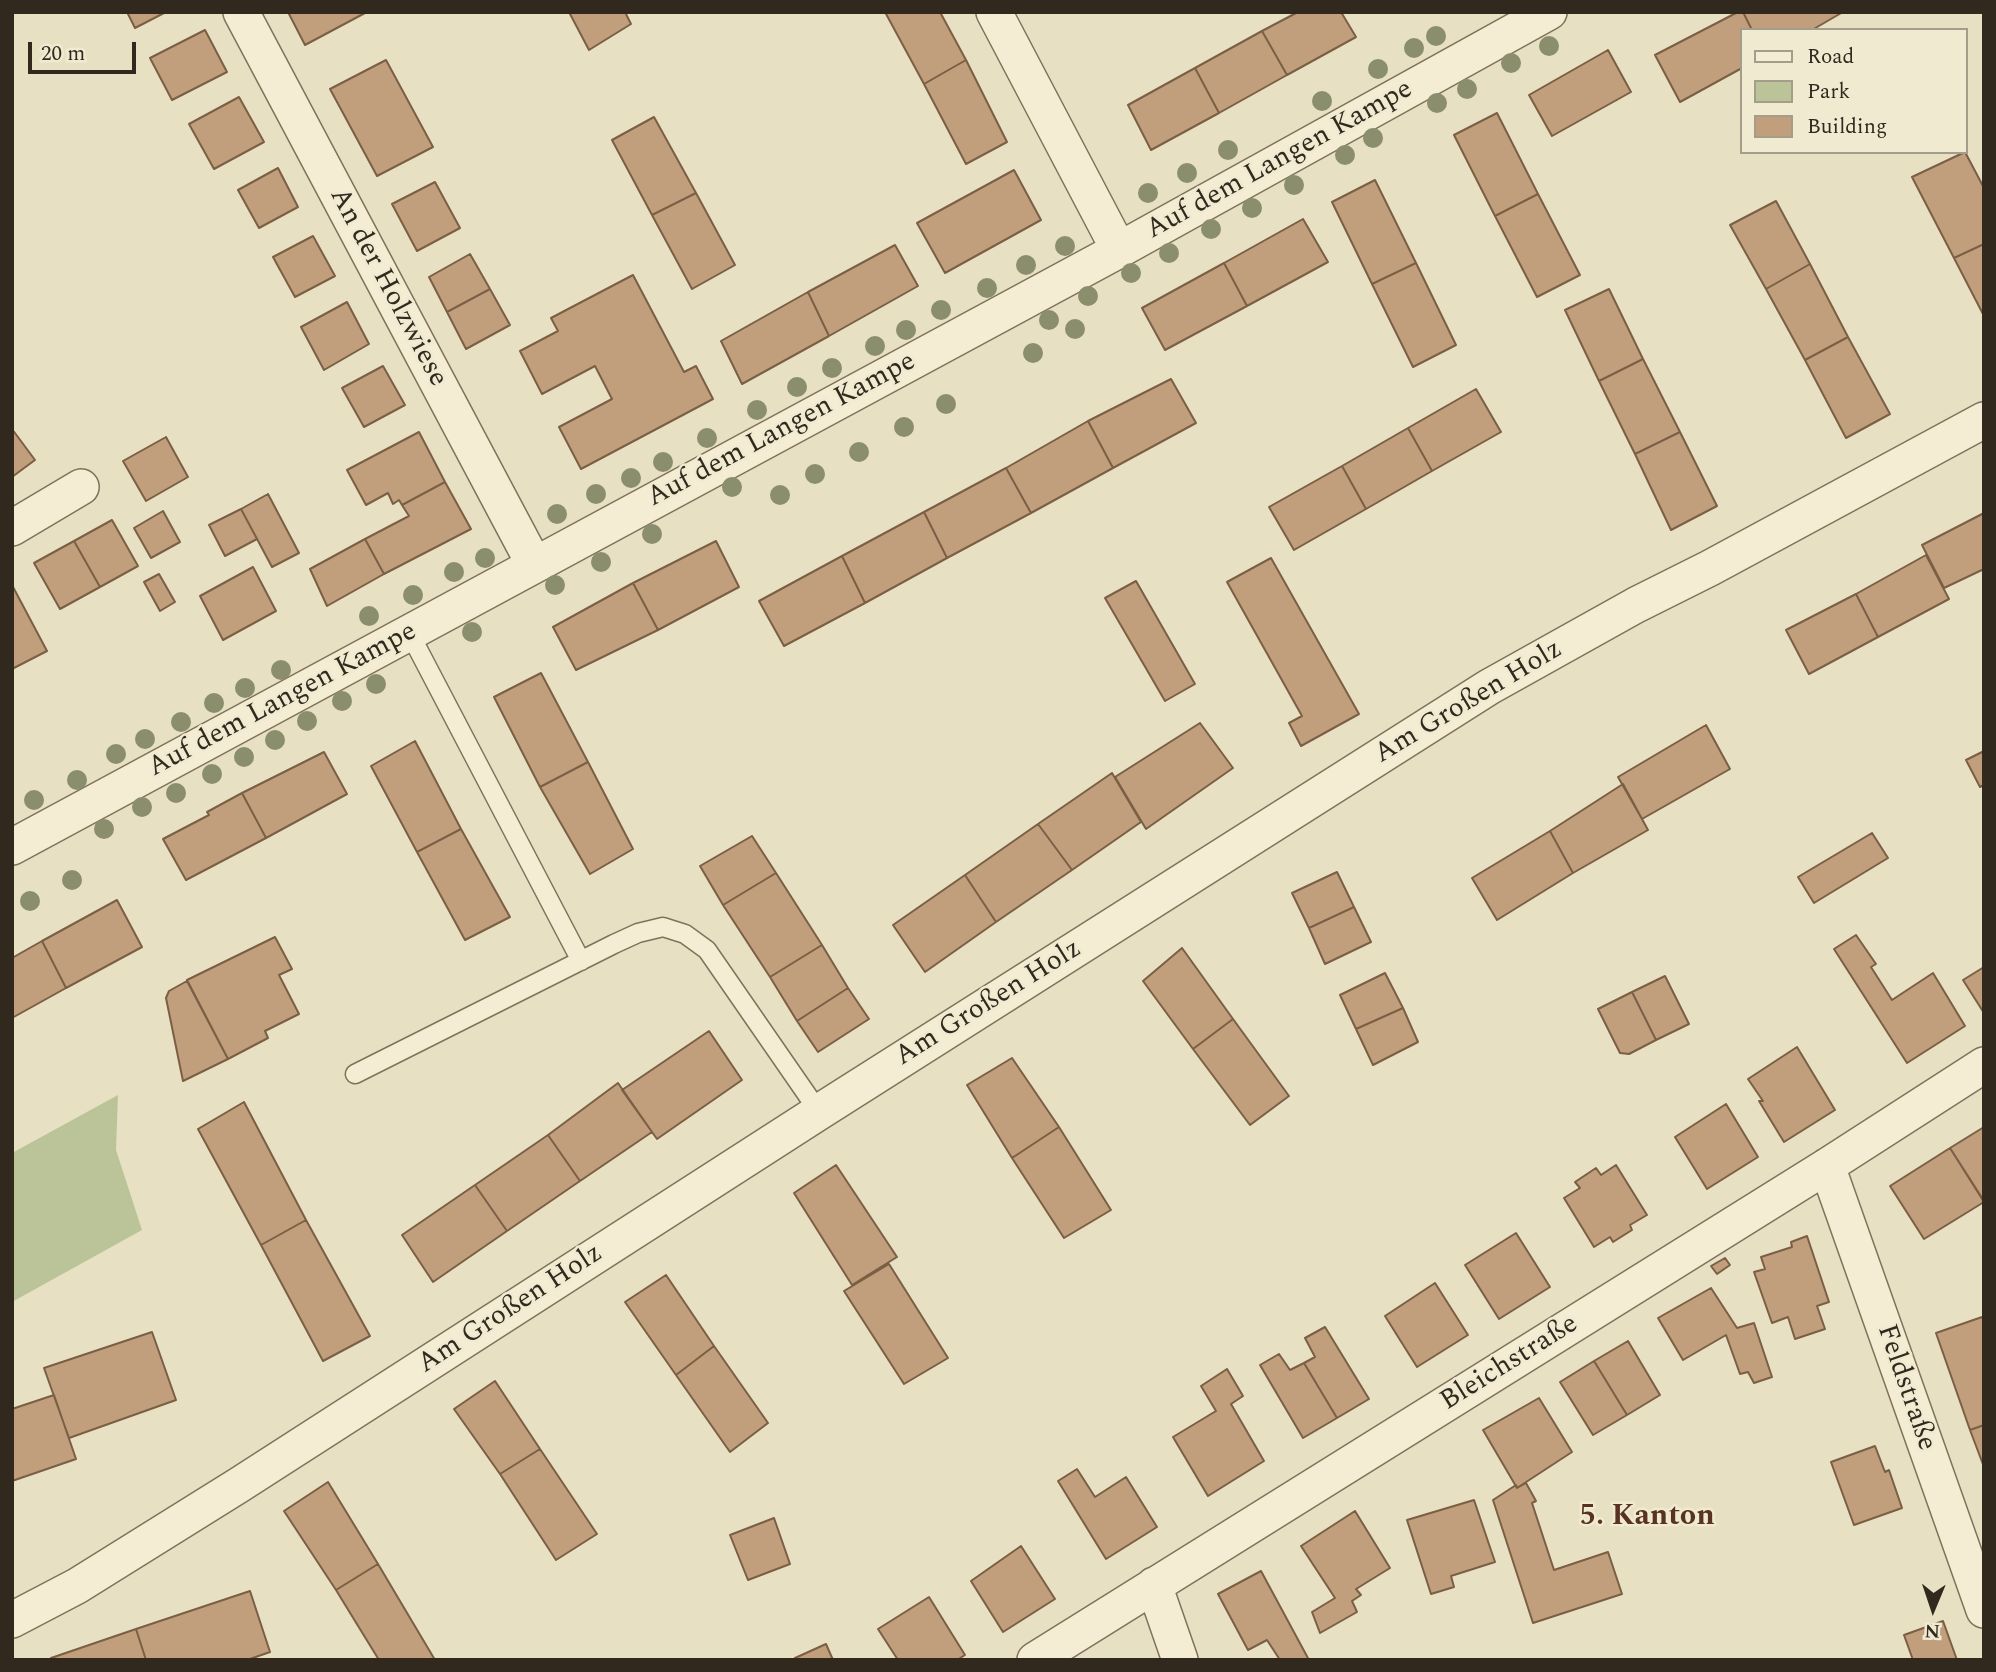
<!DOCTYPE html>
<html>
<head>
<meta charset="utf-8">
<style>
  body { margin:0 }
  #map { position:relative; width:1996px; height:1672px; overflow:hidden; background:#e7e0c2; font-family:Spectral,serif }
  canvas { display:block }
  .frame { position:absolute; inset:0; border:14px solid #31291e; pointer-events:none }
  .legend { position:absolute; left:1740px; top:28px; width:228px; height:126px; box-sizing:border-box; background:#f0ead1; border:2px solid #a49d89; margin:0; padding:9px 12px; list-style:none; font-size:21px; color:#31291e }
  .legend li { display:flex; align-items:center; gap:14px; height:35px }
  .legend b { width:35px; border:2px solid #a49d89 }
  .north { position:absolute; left:1898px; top:1574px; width:70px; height:70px; -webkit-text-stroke:5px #f0ead1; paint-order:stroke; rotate:182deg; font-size:19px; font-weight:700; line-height:28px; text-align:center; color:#31291e }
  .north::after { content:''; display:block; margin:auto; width:24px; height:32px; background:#31291e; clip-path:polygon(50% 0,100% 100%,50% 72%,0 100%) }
  .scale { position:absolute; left:28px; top:42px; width:108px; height:32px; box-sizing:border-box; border:4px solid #31291e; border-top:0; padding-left:9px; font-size:21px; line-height:24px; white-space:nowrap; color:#31291e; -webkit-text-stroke:5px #f0ead1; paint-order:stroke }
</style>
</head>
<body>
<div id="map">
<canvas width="1996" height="1672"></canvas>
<div class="frame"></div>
<ul class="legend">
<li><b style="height:9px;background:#f4edd4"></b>Road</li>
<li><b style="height:19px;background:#bbc498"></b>Park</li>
<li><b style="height:19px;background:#c19f7d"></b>Building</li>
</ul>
<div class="north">N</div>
<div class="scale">20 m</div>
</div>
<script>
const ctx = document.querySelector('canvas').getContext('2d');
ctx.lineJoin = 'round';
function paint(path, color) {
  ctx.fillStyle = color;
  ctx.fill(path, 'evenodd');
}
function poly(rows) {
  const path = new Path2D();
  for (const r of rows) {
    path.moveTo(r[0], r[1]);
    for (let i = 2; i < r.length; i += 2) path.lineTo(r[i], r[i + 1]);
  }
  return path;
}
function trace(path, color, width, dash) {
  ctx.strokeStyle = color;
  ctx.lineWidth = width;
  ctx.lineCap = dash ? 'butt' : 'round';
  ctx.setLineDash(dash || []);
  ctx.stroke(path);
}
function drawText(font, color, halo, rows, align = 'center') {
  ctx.font = font + ' Spectral,serif';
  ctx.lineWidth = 5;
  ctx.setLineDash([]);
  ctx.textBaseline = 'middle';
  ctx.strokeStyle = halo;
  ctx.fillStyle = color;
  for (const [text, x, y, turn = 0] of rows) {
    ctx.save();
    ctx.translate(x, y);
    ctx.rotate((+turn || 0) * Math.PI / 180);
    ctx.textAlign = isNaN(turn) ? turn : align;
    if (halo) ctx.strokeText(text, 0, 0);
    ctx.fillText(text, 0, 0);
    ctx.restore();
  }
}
const green = poly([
  [118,1095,116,1150,142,1230,12,1302,12,1153]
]);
const building = poly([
  [127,12,166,12,135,28,127,12],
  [288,12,365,12,365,13,305,45,288,12],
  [569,12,625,12,631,24,589,50,569,12],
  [885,12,940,12,966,60,924,84,885,12],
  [1298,12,1341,12,1356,37,1287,75,1262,31,1298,12],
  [1738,12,1743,12,1752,30,1742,30,1742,68,1680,102,1655,55,1738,12],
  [1743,12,1843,12,1812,30,1752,30,1743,12],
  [205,30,227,72,172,100,150,58,205,30],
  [1262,31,1287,75,1219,113,1195,68,1262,31],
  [1608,50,1631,92,1552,136,1529,95,1608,50],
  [386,60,433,147,377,176,330,89,386,60],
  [966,60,1007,142,966,164,924,84,966,60],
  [1195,68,1219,113,1151,150,1128,105,1195,68],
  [239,97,264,142,214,169,189,124,239,97],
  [1497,113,1538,194,1495,216,1454,135,1497,113],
  [654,117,696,193,652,215,612,140,654,117],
  [1965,152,1984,188,1984,244,1954,258,1912,177,1965,152],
  [278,168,298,207,259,228,238,190,278,168],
  [1014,170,1041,220,945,273,917,223,1014,170],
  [1375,180,1416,263,1372,284,1332,202,1375,180],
  [435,182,460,228,417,251,392,204,435,182],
  [696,193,735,265,692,289,652,215,696,193],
  [1538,194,1580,275,1537,297,1495,216,1538,194],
  [1776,201,1810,264,1766,289,1730,225,1776,201],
  [1303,219,1328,262,1247,306,1224,263,1303,219],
  [313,236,335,276,295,297,273,257,313,236],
  [1984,244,1984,316,1954,258,1984,244],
  [895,245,918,286,829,336,808,292,895,245],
  [470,254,490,289,447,312,429,277,470,254],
  [1224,263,1247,306,1165,350,1142,308,1224,263],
  [1416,263,1456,345,1413,367,1372,284,1416,263],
  [1810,264,1848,337,1805,360,1766,289,1810,264],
  [633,275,684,372,696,366,713,399,581,469,559,427,612,399,595,366,542,394,520,351,558,331,551,318,633,275],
  [490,289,510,325,466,349,447,312,490,289],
  [1609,289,1643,359,1599,381,1565,310,1609,289],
  [808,292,829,336,742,384,721,341,808,292],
  [347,302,369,344,324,370,301,327,347,302],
  [1848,337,1890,414,1846,438,1805,360,1848,337],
  [1643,359,1680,432,1635,454,1599,381,1643,359],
  [383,366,405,405,364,427,342,388,383,366],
  [1171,379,1196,423,1113,468,1088,421,1171,379],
  [1476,389,1501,432,1432,471,1408,428,1476,389],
  [1088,421,1113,468,1031,513,1006,468,1088,421],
  [1408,428,1432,471,1366,509,1342,466,1408,428],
  [12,429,35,460,12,477,12,429],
  [419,432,445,482,402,505,399,500,393,504,388,493,366,505,347,470,419,432],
  [1680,432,1717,506,1671,530,1635,454,1680,432],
  [166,437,188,477,146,501,123,461,166,437],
  [1342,466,1366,509,1294,550,1269,507,1342,466],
  [1006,468,1031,513,947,558,924,512,1006,468],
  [445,482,471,529,384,574,365,539,409,516,402,505,445,482],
  [268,494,299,553,272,567,241,509,268,494],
  [241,509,257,539,225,556,209,525,241,509],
  [163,511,180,542,151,558,134,528,163,511],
  [924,512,947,558,865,603,842,556,924,512],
  [1984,513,1984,569,1944,588,1922,545,1984,513],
  [112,520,138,566,100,587,74,541,112,520],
  [365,539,384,574,327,606,310,569,365,539],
  [74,541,100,587,60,609,34,563,74,541],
  [716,541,739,587,658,630,633,583,716,541],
  [1926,555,1949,599,1878,637,1856,594,1926,555],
  [842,556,865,603,784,646,759,601,842,556],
  [1271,558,1359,714,1301,746,1289,723,1302,716,1227,582,1271,558],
  [253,567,276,611,223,640,200,596,253,567],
  [159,574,175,602,160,611,144,582,159,574],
  [1136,581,1195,684,1165,701,1105,598,1136,581],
  [633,583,658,630,576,670,553,627,633,583],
  [12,585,47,651,12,669,12,585],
  [1856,594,1878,637,1809,674,1786,630,1856,594],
  [541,673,588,762,540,787,494,697,541,673],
  [1200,723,1233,768,1146,829,1115,777,1200,723],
  [1706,725,1730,769,1642,819,1618,777,1706,725],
  [415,741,461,829,417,852,371,766,415,741],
  [1984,751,1984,785,1980,787,1966,760,1984,751],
  [324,752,347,794,266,838,242,793,324,752],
  [588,762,633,849,590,874,540,787,588,762],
  [1112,773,1141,822,1072,870,1038,824,1112,773],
  [1623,784,1648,830,1573,873,1550,831,1623,784],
  [242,793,266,838,186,880,163,839,209,815,207,812,242,793],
  [1038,824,1072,870,996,922,965,875,1038,824],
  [461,829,510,917,465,940,417,852,461,829],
  [1550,831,1573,873,1497,920,1472,878,1550,831],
  [1872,833,1888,858,1814,903,1798,877,1872,833],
  [752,836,776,873,723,905,700,866,752,836],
  [1337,872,1354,907,1309,928,1292,893,1337,872],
  [776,873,822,945,770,977,723,905,776,873],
  [965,875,996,922,925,972,893,925,965,875],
  [117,900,142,947,66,988,42,941,117,900],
  [1354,907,1371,942,1325,964,1309,928,1354,907],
  [1856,935,1876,964,1871,967,1892,1000,1933,973,1965,1026,1907,1063,1834,949,1856,935],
  [275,937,292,969,279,975,299,1014,265,1031,268,1038,228,1059,187,980,275,937],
  [42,941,66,988,12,1018,12,958,42,941],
  [822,945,848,988,797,1021,770,977,822,945],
  [1182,948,1233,1019,1193,1049,1143,981,1182,948],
  [1984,967,1984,1013,1963,980,1984,967],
  [1385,973,1403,1008,1356,1029,1340,995,1385,973],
  [1665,976,1689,1024,1656,1040,1632,992,1665,976],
  [187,981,228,1059,183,1081,166,998,169,991,187,981],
  [848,988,869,1019,818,1052,797,1021,848,988],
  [1632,992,1656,1040,1629,1054,1620,1053,1598,1009,1632,992],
  [1403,1008,1418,1042,1373,1065,1356,1029,1403,1008],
  [1233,1019,1289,1096,1250,1125,1193,1049,1233,1019],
  [709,1031,742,1080,657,1139,622,1090,709,1031],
  [1797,1047,1835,1110,1784,1142,1759,1101,1763,1101,1748,1079,1797,1047],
  [1012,1058,1059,1127,1012,1158,967,1085,1012,1058],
  [618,1083,652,1132,580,1181,548,1135,618,1083],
  [244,1102,306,1220,261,1245,198,1129,244,1102],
  [1726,1104,1758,1157,1707,1189,1675,1137,1726,1104],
  [1059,1127,1111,1210,1064,1238,1012,1158,1059,1127],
  [1984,1127,1984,1201,1950,1148,1984,1127],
  [548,1135,580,1181,507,1231,475,1185,548,1135],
  [1950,1148,1984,1202,1924,1239,1890,1186,1950,1148],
  [836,1165,897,1257,852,1285,794,1193,836,1165],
  [1616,1165,1647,1215,1630,1225,1632,1230,1613,1242,1610,1237,1594,1247,1564,1198,1580,1188,1575,1182,1596,1168,1601,1175,1616,1165],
  [475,1185,507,1231,433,1282,402,1235,475,1185],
  [306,1220,370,1336,323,1361,261,1245,306,1220],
  [1516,1233,1550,1287,1499,1319,1465,1265,1516,1233],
  [1807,1236,1829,1302,1817,1306,1825,1329,1795,1339,1788,1317,1772,1323,1754,1272,1765,1269,1761,1257,1792,1247,1791,1242,1807,1236],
  [1725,1258,1730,1265,1717,1274,1711,1266,1725,1258],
  [889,1264,948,1358,904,1384,844,1291,889,1264],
  [666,1275,714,1346,676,1375,625,1302,666,1275],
  [1435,1283,1468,1335,1417,1367,1385,1316,1435,1283],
  [1711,1288,1737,1328,1754,1323,1772,1377,1754,1383,1748,1372,1740,1374,1726,1335,1683,1360,1658,1318,1711,1288],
  [1982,1317,1984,1321,1984,1425,1970,1430,1936,1333,1982,1317],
  [1325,1327,1369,1399,1337,1418,1304,1363,1315,1357,1305,1338,1325,1327],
  [152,1332,176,1400,69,1438,44,1368,152,1332],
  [1628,1341,1660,1395,1627,1415,1594,1361,1628,1341],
  [714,1346,768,1423,730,1452,676,1375,714,1346],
  [1279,1354,1290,1370,1304,1363,1337,1418,1303,1438,1260,1365,1279,1354],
  [1594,1361,1627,1415,1593,1435,1560,1382,1594,1361],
  [1227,1369,1243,1396,1231,1404,1264,1461,1208,1496,1173,1437,1216,1411,1201,1386,1227,1369],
  [495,1381,540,1449,500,1474,454,1409,495,1381],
  [54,1395,76,1459,12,1481,12,1409,54,1395],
  [1539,1398,1572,1452,1517,1488,1483,1430,1539,1398],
  [1984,1425,1984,1467,1970,1430,1984,1425],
  [1875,1446,1885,1472,1889,1470,1902,1508,1854,1525,1831,1462,1875,1446],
  [540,1449,597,1534,556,1560,500,1474,540,1449],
  [1077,1469,1095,1497,1126,1477,1157,1527,1106,1559,1058,1481,1077,1469],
  [328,1482,378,1564,336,1590,284,1511,328,1482],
  [1526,1483,1536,1501,1532,1503,1554,1570,1608,1552,1622,1594,1533,1623,1493,1500,1516,1485,1517,1488,1526,1483],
  [1474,1500,1495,1562,1451,1576,1454,1587,1431,1594,1407,1520,1474,1500],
  [1355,1511,1390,1568,1356,1589,1361,1595,1352,1601,1357,1612,1320,1633,1312,1612,1335,1598,1301,1546,1355,1511],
  [774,1518,790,1564,748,1580,730,1535,774,1518],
  [1021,1546,1055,1599,1003,1632,971,1581,1021,1546],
  [378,1564,435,1660,379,1660,336,1590,378,1564],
  [1261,1571,1309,1660,1280,1660,1267,1640,1248,1650,1218,1594,1261,1571],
  [250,1591,270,1652,247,1660,146,1660,136,1629,250,1591],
  [929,1597,965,1655,957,1660,898,1660,878,1629,929,1597],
  [1943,1621,1957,1660,1913,1660,1904,1635,1943,1621],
  [136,1629,146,1660,52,1660,51,1658,136,1629],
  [826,1644,833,1660,796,1660,795,1658,826,1644]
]);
const service = poly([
  [410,634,581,961],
  [355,1074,614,944,638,933,663,927,685,934,707,950,819,1112]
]);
const minor = poly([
  [241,12,534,564],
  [994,12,1119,250],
  [12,528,81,487],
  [12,847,1119,250,1549,12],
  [1827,1166,1984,1610],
  [1154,1585,1180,1660],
  [12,1620,77,1586,239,1485,819,1112,1489,687,1636,605,1710,568,1984,420],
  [1035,1660,1827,1166,1984,1065]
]);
const trees = [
  [1436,36],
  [1549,46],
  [1414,48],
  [1511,63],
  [1378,69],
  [1467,89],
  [1322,101],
  [1437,103],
  [1373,138],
  [1228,150],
  [1345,155],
  [1187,173],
  [1294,185],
  [1148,193],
  [1252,208],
  [1211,229],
  [1065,246],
  [1169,253],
  [1026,265],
  [1131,273],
  [987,288],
  [1088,296],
  [941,310],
  [1049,320],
  [1075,329],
  [906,330],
  [875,346],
  [1033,353],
  [832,368],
  [797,387],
  [946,404],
  [757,410],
  [904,427],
  [707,438],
  [859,452],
  [663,462],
  [815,474],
  [631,478],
  [732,487],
  [596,494],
  [780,495],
  [557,514],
  [652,534],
  [485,558],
  [601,562],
  [454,572],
  [555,585],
  [413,595],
  [369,616],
  [472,632],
  [281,670],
  [376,684],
  [245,688],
  [342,701],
  [214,703],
  [307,721],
  [181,722],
  [145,739],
  [275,740],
  [116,754],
  [244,757],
  [212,774],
  [77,780],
  [176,793],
  [34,800],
  [142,807],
  [104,829],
  [72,880],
  [30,901]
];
const streetNames = [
  ["Auf dem Langen Kampe",1280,161,-29],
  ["An der Holzwiese",387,288,62],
  ["Auf dem Langen Kampe",782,431,-28],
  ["Auf dem Langen Kampe",283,701,-28],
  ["Am Großen Holz",1469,703,-31],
  ["Am Großen Holz",989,1004,-32],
  ["Am Großen Holz",511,1310,-33],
  ["Bleichstraße",1510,1364,-32],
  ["Feldstraße",1905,1388,71]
];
const neighbourhoodNames = [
  ["5. Kanton",1647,1518]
];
paint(green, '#bbc498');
paint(building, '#c19f7d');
trace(building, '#7b5f45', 2);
trace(service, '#7f725c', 21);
trace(minor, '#7f725c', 38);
trace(service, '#f4edd4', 18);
trace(minor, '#f4edd4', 35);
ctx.fillStyle = '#8a8e6d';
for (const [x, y] of trees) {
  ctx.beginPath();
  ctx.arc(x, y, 10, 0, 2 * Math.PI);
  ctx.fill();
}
drawText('28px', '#31291e', '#f0ead1', streetNames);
drawText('bold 30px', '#583323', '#f0ead1', neighbourhoodNames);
</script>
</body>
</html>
